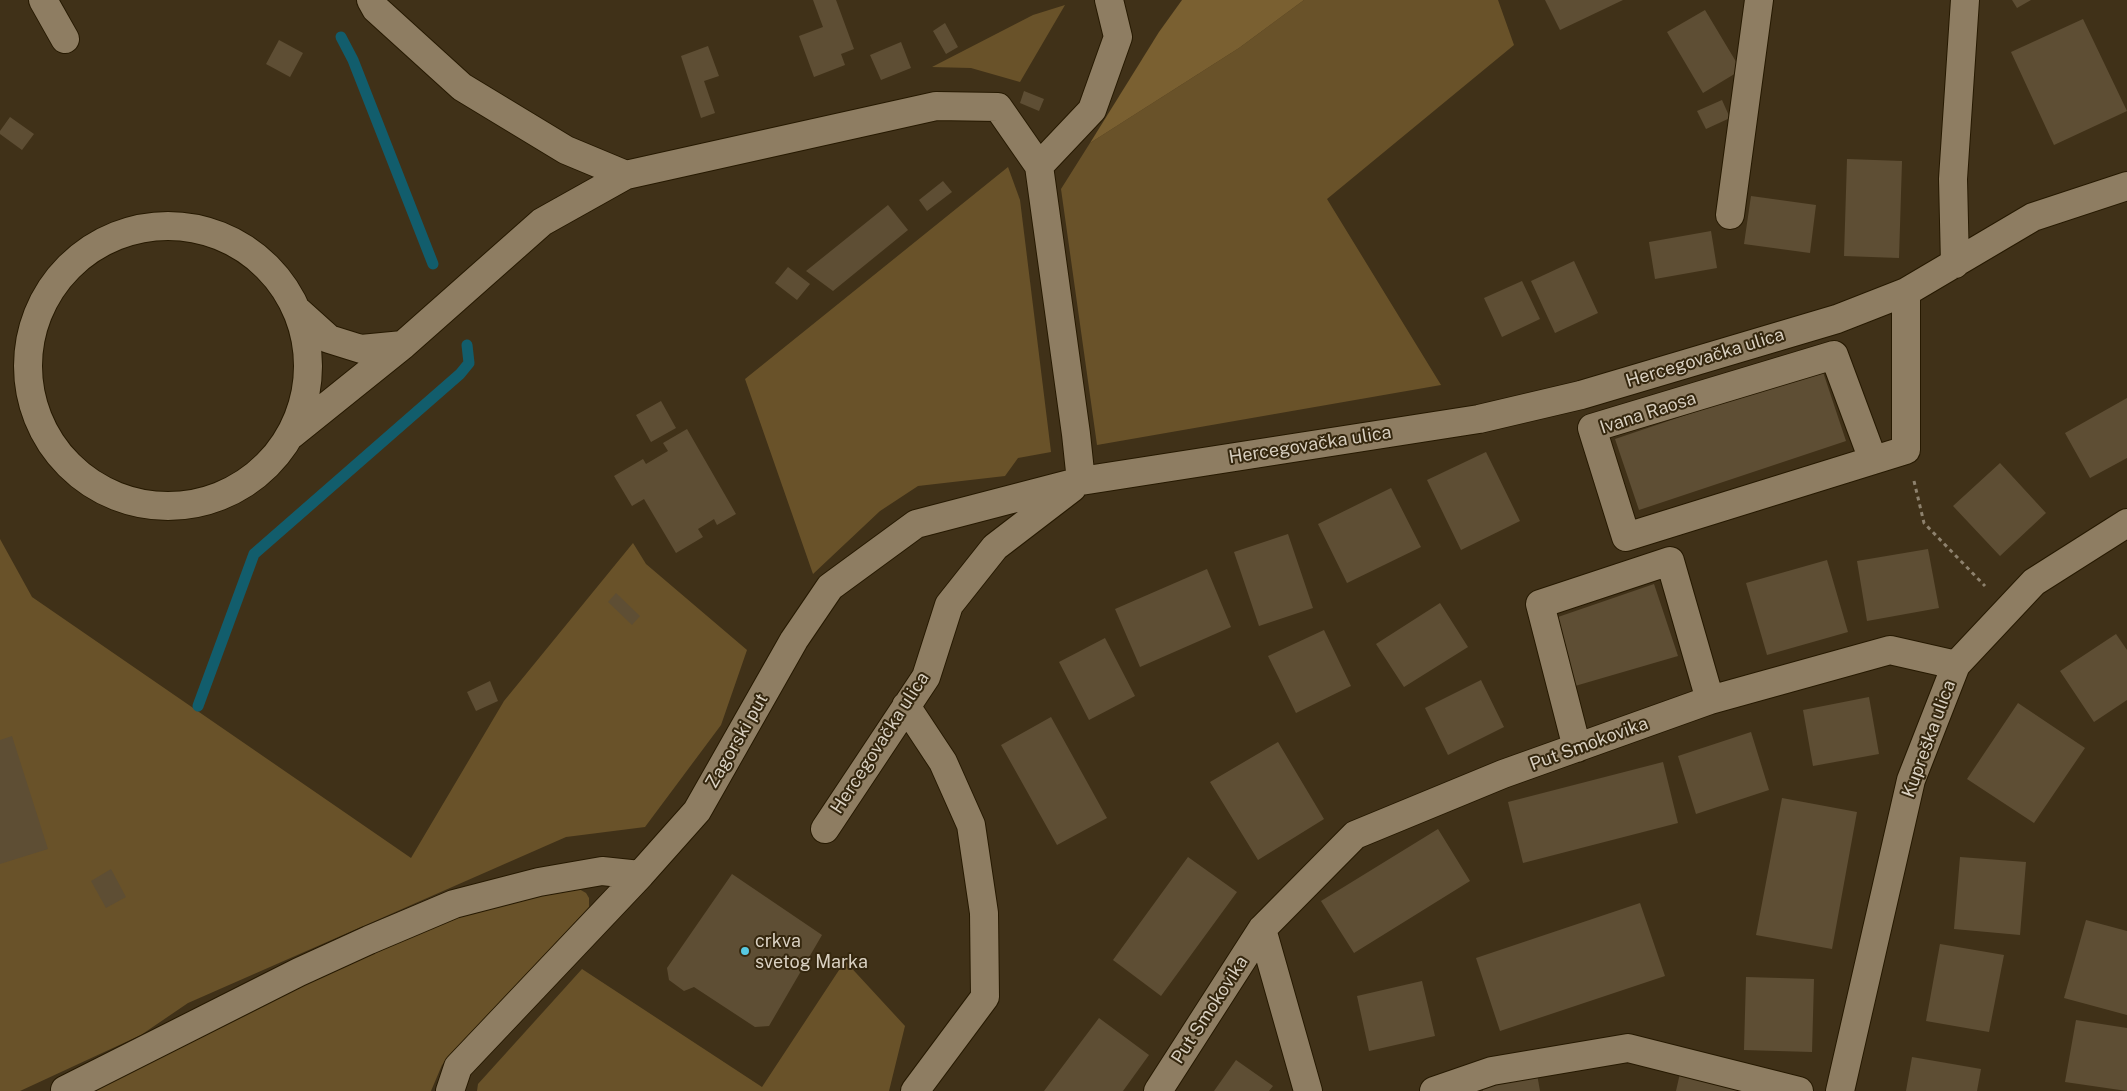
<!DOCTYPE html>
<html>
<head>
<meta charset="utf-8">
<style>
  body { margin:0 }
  canvas { display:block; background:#403118 }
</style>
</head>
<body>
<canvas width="2127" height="1091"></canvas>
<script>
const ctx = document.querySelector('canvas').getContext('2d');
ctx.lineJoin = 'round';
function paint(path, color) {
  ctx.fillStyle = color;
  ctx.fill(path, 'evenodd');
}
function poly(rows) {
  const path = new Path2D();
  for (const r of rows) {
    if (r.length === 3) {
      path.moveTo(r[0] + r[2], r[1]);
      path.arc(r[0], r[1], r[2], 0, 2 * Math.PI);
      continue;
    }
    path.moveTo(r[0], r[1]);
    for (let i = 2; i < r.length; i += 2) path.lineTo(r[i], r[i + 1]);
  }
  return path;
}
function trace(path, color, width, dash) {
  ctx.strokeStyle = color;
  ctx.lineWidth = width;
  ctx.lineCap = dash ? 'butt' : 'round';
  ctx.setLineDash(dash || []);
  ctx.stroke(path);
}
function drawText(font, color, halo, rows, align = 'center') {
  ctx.font = font + ' "Public Sans",sans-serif';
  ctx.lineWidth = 4;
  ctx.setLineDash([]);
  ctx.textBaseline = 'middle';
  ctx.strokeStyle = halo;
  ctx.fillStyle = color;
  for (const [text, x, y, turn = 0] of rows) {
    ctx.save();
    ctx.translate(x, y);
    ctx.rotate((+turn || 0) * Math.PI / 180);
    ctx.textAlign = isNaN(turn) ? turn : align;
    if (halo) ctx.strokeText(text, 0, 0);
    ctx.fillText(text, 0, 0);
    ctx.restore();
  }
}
const green = poly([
  [1304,0,1498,0,1514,45,1327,199,1441,385,1097,445,1061,189,1090,143,1239,48],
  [1065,5,1020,82,971,68,932,67,1033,15],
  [1008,167,1020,200,1051,452,1018,458,1005,476,918,486,880,511,813,574,745,379],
  [0,539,32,597,411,858,504,701,633,543,646,564,747,650,721,725,645,827,566,837,188,1003,141,1035,20,1091,0,1091],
  [579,889,586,893,589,898,589,907,442,1065,431,1091,86,1091,278,994,444,918,547,890],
  [845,961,905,1026,889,1091,477,1091,478,1084,582,969,762,1087]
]);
const forest = poly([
  [1182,0,1304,0,1239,48,1090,143,1159,32]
]);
const stream = poly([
  [341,37,353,60,433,264],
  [198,706,254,554,460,374,469,363,467,345]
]);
const building = poly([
  [813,0,836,0,854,49,841,54,845,65,814,77,799,36,823,27],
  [1545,0,1623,0,1560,30],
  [2012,0,2031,0,2017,8],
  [1705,10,1741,70,1703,93,1667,32],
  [2083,19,2127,111,2054,145,2011,52],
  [945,23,958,47,946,54,933,31],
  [279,40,303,53,290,77,266,64],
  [901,42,911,68,881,80,870,55],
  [708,46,719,76,704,81,715,113,701,118,681,56],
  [1024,91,1044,99,1039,111,1020,103],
  [1722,100,1730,118,1706,129,1697,111],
  [10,117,34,134,22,150,0,134,0,131],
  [1847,159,1902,161,1899,258,1844,256],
  [943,181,952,192,927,211,919,200],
  [1751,196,1816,205,1810,253,1744,244],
  [888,205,908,230,833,291,806,271],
  [1711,231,1717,268,1655,279,1649,242],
  [1574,261,1598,313,1555,333,1531,281],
  [788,267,810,284,797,300,775,283],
  [1522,281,1540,319,1502,337,1484,298],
  [1822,369,1846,441,1639,510,1615,439],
  [2127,398,2127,458,2090,478,2065,433],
  [661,401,676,428,651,442,636,415],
  [687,429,736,514,717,525,714,519,698,529,703,537,676,553,644,499,632,506,614,476,643,459,646,464,668,451,663,443],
  [1486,452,1520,521,1461,550,1427,480],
  [2000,463,2046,513,2000,556,1953,506],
  [1391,488,1421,547,1347,583,1318,524],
  [1288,534,1313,608,1259,626,1234,552],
  [1928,549,1939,608,1867,621,1857,561],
  [1827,560,1848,632,1767,655,1746,583],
  [1207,569,1231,627,1140,667,1115,609],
  [1654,584,1678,656,1575,686,1558,617],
  [616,593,640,616,632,625,608,602],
  [1440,603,1468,647,1404,687,1376,644],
  [1324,630,1351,686,1296,713,1268,656],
  [2116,634,2127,650,2127,700,2094,722,2060,671],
  [1105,638,1135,696,1089,720,1059,662],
  [1481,680,1504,727,1448,755,1425,708],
  [490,681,498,701,476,711,467,692],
  [1869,697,1879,754,1813,766,1803,710],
  [2018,703,2085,748,2034,823,1967,779],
  [1051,717,1107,818,1057,845,1001,745],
  [1751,732,1769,790,1696,814,1678,756],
  [12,736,48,849,0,864,0,740],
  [1278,742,1324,819,1258,860,1210,782],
  [1663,762,1678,823,1523,863,1508,802],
  [1782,798,1857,812,1832,949,1756,935],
  [1438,829,1470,881,1354,953,1321,901],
  [1188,857,1237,892,1161,996,1113,960],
  [1960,857,2026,862,2020,935,1954,929],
  [111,869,126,897,106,908,91,881],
  [732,874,822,935,769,1026,755,1027,694,987,684,991,669,980,667,968],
  [1640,903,1665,976,1500,1031,1476,958],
  [2086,920,2127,931,2127,1015,2064,998],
  [1940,944,2004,955,1989,1032,1926,1021],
  [1746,977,1814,979,1812,1052,1744,1050],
  [1422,981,1435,1036,1369,1051,1357,996],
  [1099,1018,1149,1055,1123,1091,1044,1091],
  [2076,1020,2127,1028,2127,1091,2065,1082],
  [1912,1057,1981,1069,1977,1091,1906,1091],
  [1236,1060,1273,1086,1269,1091,1214,1091],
  [1681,1069,1772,1091,1676,1091],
  [1537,1074,1540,1091,1483,1091,1482,1085]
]);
const path = poly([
  [1914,481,1924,523,1985,586]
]);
const minor = poly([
  [43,0,65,39],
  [371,0,376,9,462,87,566,150,626,175,936,106,998,107,1039,166,1076,434,1081,481],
  [1039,166,1092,110,1118,37,1109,0],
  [1730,215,1759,0],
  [168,366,140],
  [1955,264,1953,179,1965,0],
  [299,312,329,339,361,349,403,345],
  [291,435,403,345,542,222,626,175],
  [1873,460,1834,355,1592,428,1626,537,1906,450,1906,292],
  [906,706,943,762,971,825,984,913,985,997,915,1091],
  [1577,748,1540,604,1670,561,1710,700],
  [825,829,926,677,949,605,995,547,1072,488],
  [1262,929,1308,1091],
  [65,1090,299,972,369,940,454,904,539,882,602,871,640,875],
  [450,1091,458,1067,640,875,697,811,794,640,830,587,916,524,1081,481,1479,419,1581,395,1837,319,1906,292,2033,217,2127,186],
  [1158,1091,1262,929,1355,835,1503,774,1710,700,1890,650,1956,665],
  [1434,1091,1492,1071,1628,1048,1799,1091],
  [1840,1091,1911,780,1956,665,2034,582,2127,523]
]);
const markers = [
  [745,951,5,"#57c9e2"]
];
const streetNames = [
  ["Hercegovačka ulica",1705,358,-17],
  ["Ivana Raosa",1648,413,-18],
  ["Hercegovačka ulica",1310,445,-9],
  ["Kupreška ulica",1929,739,-70],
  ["Zagorski put",737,741,-60],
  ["Hercegovačka ulica",880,743,-57],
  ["Put Smokovika",1589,744,-20],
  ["Put Smokovika",1210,1010,-57]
];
const poiNames = [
  ["crkva",755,941],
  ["svetog Marka",755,962]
];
paint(green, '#695229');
paint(forest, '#7a6031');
trace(stream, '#125d6c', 11);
paint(building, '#5e4e34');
trace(minor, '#261901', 30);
trace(path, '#8e826e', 3, [4, 4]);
trace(minor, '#8e7d62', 28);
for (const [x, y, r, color] of markers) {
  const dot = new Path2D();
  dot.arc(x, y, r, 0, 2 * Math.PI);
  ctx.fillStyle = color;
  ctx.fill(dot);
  trace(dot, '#35270e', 2);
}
drawText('18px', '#d9d0c1', '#35270e', streetNames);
drawText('18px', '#d9d0c1', '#35270e', poiNames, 'left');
</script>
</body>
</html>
